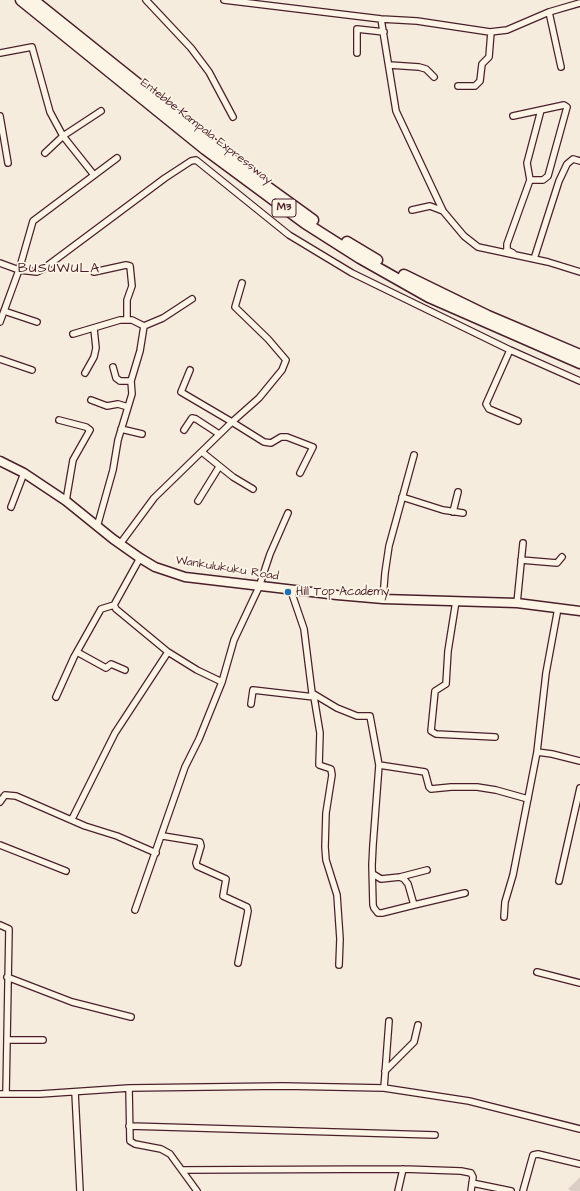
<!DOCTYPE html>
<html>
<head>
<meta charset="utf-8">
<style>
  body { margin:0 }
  canvas { display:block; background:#f5ecde }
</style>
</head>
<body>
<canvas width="580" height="1191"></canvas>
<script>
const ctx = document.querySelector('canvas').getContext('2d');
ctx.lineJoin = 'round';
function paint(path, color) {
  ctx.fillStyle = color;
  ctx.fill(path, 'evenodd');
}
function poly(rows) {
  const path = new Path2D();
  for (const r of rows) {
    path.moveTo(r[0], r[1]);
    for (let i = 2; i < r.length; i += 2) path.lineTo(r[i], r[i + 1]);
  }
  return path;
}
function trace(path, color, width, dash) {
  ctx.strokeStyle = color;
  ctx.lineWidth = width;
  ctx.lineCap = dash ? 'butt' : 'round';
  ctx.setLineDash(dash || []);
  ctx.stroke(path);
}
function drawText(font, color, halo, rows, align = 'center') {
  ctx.font = font + ' "Architects Daughter",sans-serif';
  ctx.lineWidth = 3.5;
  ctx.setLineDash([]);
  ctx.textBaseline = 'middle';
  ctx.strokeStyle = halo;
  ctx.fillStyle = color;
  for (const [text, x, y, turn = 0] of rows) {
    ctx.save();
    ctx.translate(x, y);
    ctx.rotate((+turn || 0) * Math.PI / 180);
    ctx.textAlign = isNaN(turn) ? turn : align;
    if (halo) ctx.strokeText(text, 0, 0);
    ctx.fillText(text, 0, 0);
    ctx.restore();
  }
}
const green = poly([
  [580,1177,580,1191,571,1191,568,1189]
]);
const minor = poly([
  [146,0,191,48,209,72,233,117],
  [224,0,381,19,417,21,490,32,507,30,549,12,580,3],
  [549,12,561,67],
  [381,19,396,111,443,211,464,236,478,247,548,262,580,272],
  [0,53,32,47,50,112,63,136,94,175],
  [357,53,357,29,384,32],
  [389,65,419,67,426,69,434,77],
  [458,86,475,86,480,81,482,64,489,57,491,32],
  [0,116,8,163],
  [45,153,63,136,101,111],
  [530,180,527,163,541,110],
  [412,210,430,206,443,211],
  [513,253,507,250,507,244,530,180,543,180,548,176,567,107,564,105,513,116],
  [534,259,559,181,567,164,573,159,580,161],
  [0,263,19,270,37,272,43,269,165,178,191,161,196,160,289,235,352,273,510,350,580,381],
  [94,272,126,265,130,266,132,286,127,300,127,320],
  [4,311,37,322],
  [0,322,19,270,33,221,117,158],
  [73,334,120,320,132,320,144,326],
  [510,350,486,404,489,409,518,421],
  [0,359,32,370],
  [113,367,116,378,120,381,131,381],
  [190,370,181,392,232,422,259,398,282,370,286,360,268,339,235,307,242,283],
  [85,373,94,357,96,348,94,329],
  [91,400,107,406,118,404,128,407],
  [59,420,86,427,90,430,73,460,66,501],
  [121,429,142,434],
  [184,430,192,418,196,419,219,434],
  [202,452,233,477,253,489],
  [402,497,443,510,463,513],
  [198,501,219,467],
  [11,507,24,473],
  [453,512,458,492],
  [97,527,113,470,118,440,132,394,131,381,140,351,144,326,163,318,192,299],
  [120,544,154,498,232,422,264,442,271,443,281,437,287,437,313,447,300,473],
  [521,560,557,563,562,557],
  [291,591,304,629,312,693,337,708,357,716,370,716,379,765,373,845,372,865,373,905,374,908,378,913,382,913,414,905,408,884,404,879,400,877,381,879,373,874],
  [383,599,385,573,389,546,414,455],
  [456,601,448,651,446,684,435,691,431,731,436,734,495,737],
  [517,603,523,543],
  [114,605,140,558],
  [77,652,106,668,111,664,125,670],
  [168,652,197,670,222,682],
  [312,693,314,697,320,733,319,765,331,769,332,775,326,813,325,847,326,860,337,895,340,939,339,965],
  [56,697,74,657,101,609,114,605],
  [251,704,253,690,314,697],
  [537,752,546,673,558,608],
  [379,765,425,772,429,787,431,789,451,787,477,787,496,790,528,799],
  [0,802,5,795,16,796,85,826,117,836,156,853],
  [72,819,115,733,168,652,116,609,114,605],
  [163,836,200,842,201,846,196,863,197,866,226,879,223,896,247,907,248,911,238,963],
  [0,845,66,871],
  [400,877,427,870],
  [559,881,580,788],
  [414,905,465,893],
  [135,910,185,767,199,739,222,682,234,640,259,587,270,554,288,513],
  [504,917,505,902,513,875,537,752,552,754,580,761],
  [0,925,9,929,6,1094],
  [537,972,580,983],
  [7,977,72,1002,131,1017],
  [7,1040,43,1040],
  [385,1071,414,1042,418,1025],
  [129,1088,130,1141,135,1144,161,1149,170,1154,197,1191],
  [384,1088,389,1021],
  [75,1092,80,1191],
  [0,1094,40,1094,129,1088,283,1086,384,1088,469,1101,580,1129],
  [129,1126,435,1135],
  [182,1170,403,1169,461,1171,471,1173,473,1177,471,1191],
  [472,1183,511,1191],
  [398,1191,403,1169],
  [523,1191,533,1155,538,1154,580,1164]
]);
const secondary = poly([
  [0,461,24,473,66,501,113,539,140,558,155,567,185,577,337,595,383,599,517,603,580,611]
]);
const motorway = poly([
  [21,0,205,149,305,223,360,258,429,297,580,363],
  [33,0,259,181,313,220],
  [347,242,377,260],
  [404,275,488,316,580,355]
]);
const markers = [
  [288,592,4,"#1f6fb2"]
];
const shields = [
  [284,208,24]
];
const shieldNames = [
  ["M3",284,208]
];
const streetNames = [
  ["Entebbe–Kampala Expressway",206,132,38],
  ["Wankulukuku Road",227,569,9]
];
const poiNames = [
  ["Hill Top Academy",296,592]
];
const quarterNames = [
  ["BUSUWULA",59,269]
];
paint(green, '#dbcec4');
trace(minor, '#4a1f2b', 8);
trace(secondary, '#4a1f2b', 11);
trace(motorway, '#4a1f2b', 13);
trace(minor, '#fcf5e5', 5.5);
trace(secondary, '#fcf5e5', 8);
trace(motorway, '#fcf5e5', 10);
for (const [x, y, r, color] of markers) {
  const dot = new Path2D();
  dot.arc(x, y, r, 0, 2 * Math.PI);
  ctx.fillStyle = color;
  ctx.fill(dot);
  trace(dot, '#fcf5e5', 1.5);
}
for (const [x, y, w] of shields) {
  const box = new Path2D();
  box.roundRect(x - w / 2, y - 9, w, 18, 3);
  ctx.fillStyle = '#fcf5e5';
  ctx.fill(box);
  trace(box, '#4a1f2b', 1);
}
drawText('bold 11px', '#4a1f2b', null, shieldNames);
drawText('12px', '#4a1f2b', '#fcf5e5', streetNames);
drawText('12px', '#4a1f2b', '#fcf5e5', poiNames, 'left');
ctx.letterSpacing = '1px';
drawText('14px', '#4a1f2b', '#fcf5e5', quarterNames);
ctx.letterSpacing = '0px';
</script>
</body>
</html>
